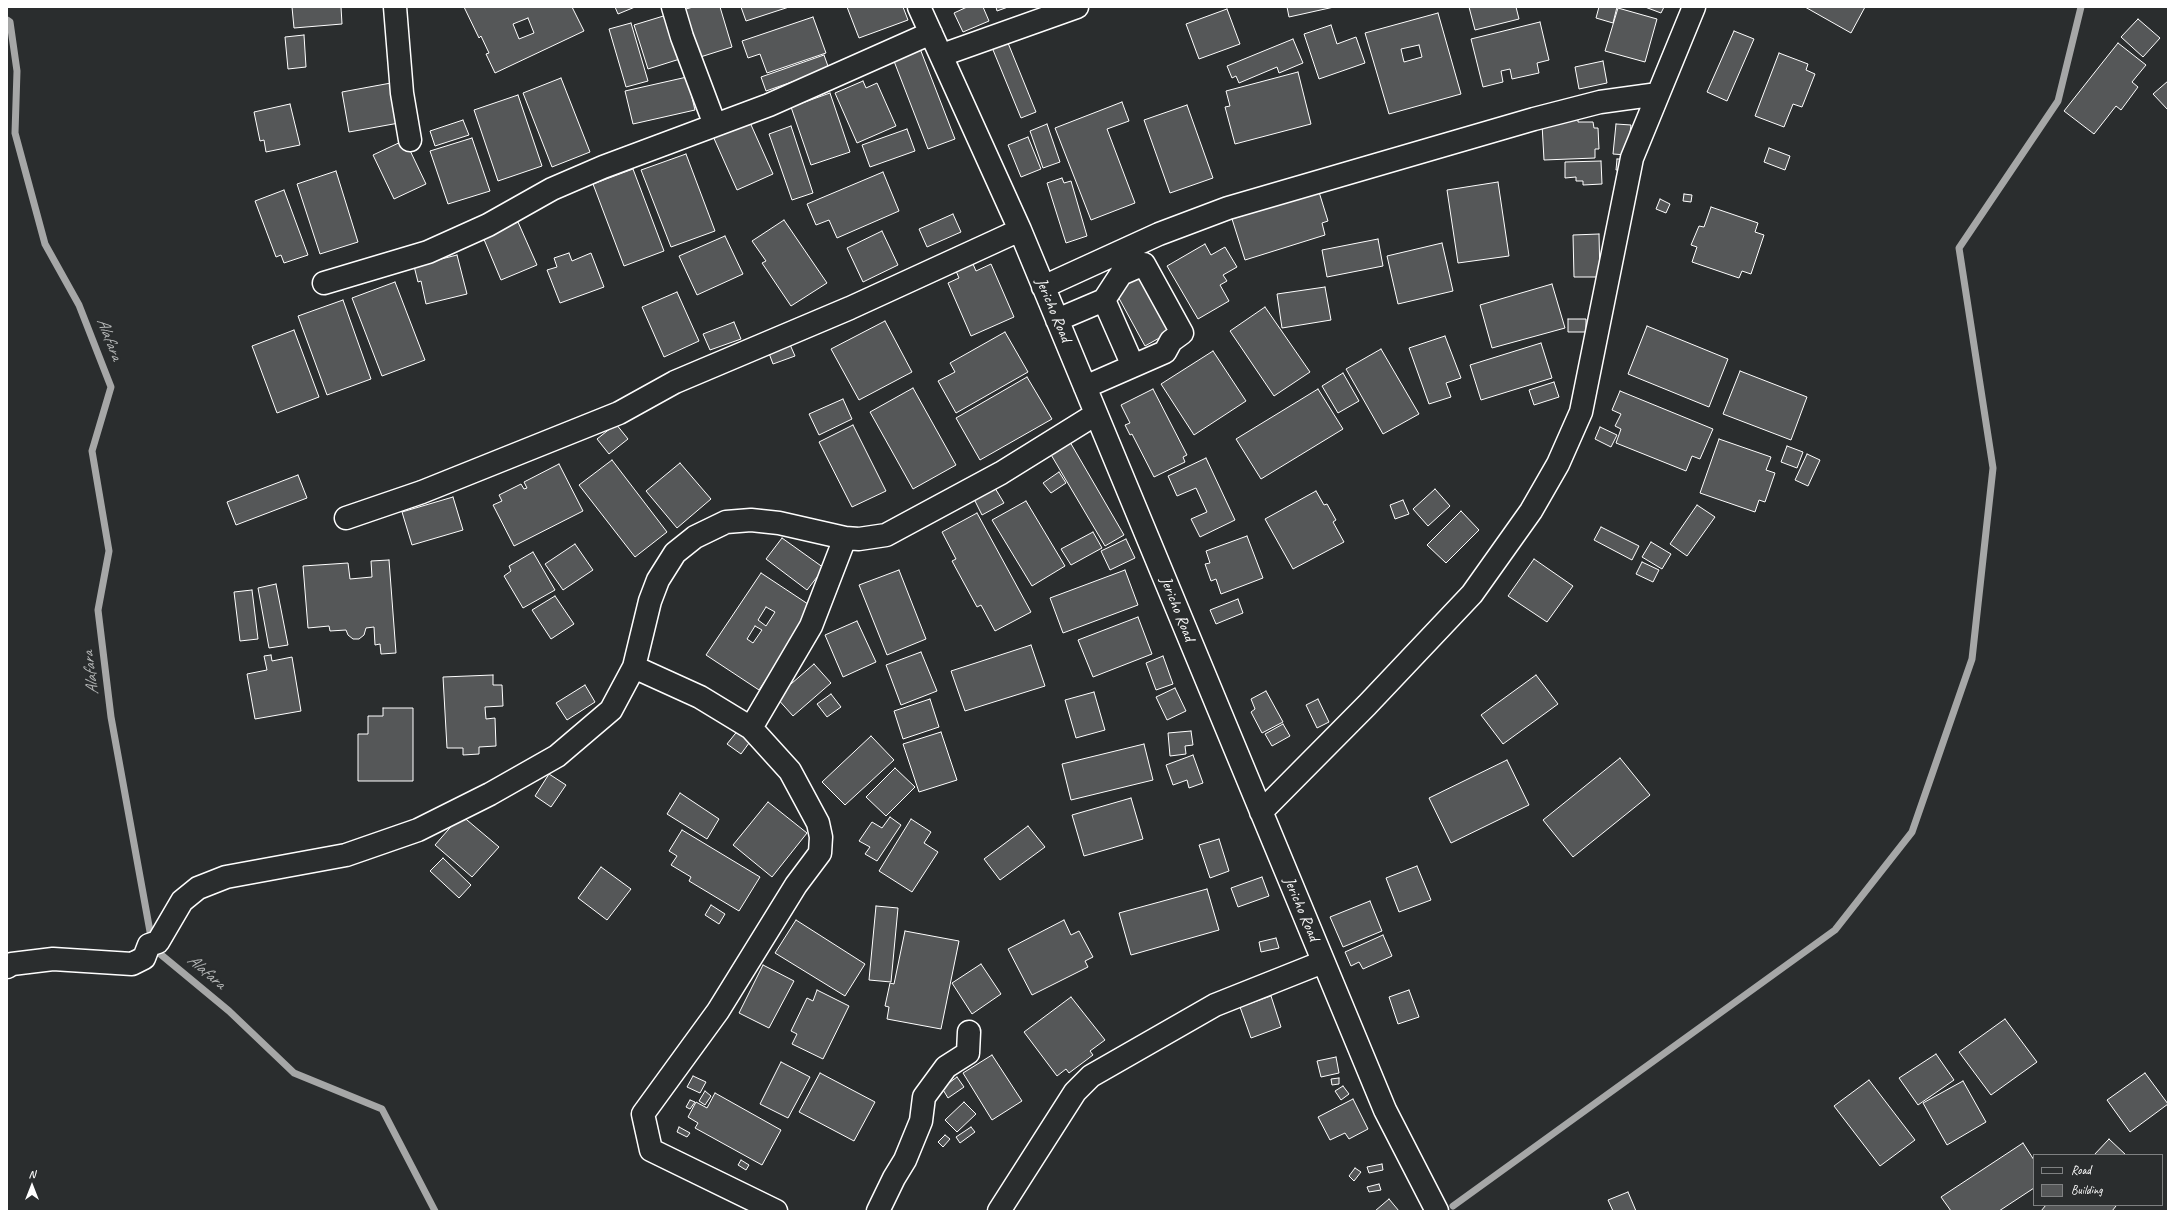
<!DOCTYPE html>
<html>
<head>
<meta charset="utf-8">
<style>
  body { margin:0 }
  #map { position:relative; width:2175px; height:1218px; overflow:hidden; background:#2a2d2e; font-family:Caveat,sans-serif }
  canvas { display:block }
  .frame { position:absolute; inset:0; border:8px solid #fff; pointer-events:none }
  .legend { position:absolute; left:2033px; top:1154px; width:130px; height:52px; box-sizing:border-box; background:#2a2d2e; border:1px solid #7f8182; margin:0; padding:5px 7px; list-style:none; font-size:12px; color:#fff }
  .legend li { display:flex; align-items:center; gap:8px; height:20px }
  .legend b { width:20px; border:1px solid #7f8182 }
  .north { position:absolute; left:12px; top:1166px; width:40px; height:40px; -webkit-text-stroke:3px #2a2d2e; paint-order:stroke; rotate:0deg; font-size:11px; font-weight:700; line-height:16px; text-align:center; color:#fff }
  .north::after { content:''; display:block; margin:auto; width:14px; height:18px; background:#fff; clip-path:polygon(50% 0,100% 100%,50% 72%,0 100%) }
</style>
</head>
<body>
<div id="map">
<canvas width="2175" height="1218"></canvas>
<div class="frame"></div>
<ul class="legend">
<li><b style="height:5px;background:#2a2d2e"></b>Road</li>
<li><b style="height:11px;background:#555758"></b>Building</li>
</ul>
<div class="north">N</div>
</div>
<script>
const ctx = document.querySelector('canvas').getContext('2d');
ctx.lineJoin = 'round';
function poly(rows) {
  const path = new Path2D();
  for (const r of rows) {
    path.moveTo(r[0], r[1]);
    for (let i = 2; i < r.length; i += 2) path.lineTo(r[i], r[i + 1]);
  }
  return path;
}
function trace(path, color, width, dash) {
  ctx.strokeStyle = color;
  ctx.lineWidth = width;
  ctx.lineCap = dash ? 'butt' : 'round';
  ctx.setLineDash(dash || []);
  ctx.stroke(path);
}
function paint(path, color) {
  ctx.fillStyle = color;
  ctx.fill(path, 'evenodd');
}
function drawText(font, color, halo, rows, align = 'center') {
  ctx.font = font + ' Caveat,sans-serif';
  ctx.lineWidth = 4;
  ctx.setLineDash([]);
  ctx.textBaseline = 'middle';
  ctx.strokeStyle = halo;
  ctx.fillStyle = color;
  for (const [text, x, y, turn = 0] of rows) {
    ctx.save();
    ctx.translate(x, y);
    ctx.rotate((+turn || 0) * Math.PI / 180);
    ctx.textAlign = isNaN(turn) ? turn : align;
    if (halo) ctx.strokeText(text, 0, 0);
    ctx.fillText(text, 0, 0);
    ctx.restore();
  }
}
const stream = poly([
  [7,20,10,22,17,71,15,133,45,244,79,305,111,387,92,451,109,551,98,610,111,717,153,948,229,1011,294,1073,382,1109,435,1211],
  [1453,1206,1835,930,1912,832,1972,659,1993,468,1959,248,2058,101,2081,7]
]);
const building = poly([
  [292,7,341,7,342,24,294,28,292,7],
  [464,7,572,7,584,31,495,73,486,54,489,53,481,36,479,38,464,7],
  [528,18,534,33,519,39,513,24,528,18],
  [615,7,635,7,618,14,615,7],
  [693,7,720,7,732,47,694,59,679,11,693,7],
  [741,7,789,7,746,21,741,7],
  [847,7,903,7,908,20,859,38,847,7],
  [967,7,983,7,989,21,963,32,954,13,967,7],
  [996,7,1008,7,997,11,996,7],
  [1287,7,1334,7,1289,17,1287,7],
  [1469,7,1516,7,1519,19,1475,30,1469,7],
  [1599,7,1617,7,1613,23,1596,18,1599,7],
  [1645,7,1664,7,1661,13,1645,7],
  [1805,7,1865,7,1851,33,1805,7],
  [1618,8,1657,19,1645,62,1605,51,1618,8],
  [1227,9,1240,44,1199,59,1186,24,1227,9],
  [1438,13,1461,94,1389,114,1365,33,1438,13],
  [1419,45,1422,57,1404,62,1401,49,1419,45],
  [670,14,683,58,648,69,634,25,670,14],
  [813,17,826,53,767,73,760,54,748,58,742,41,813,17],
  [2138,19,2160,38,2143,57,2121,37,2138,19],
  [1540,22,1549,60,1537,63,1539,73,1512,79,1510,69,1501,71,1503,82,1483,87,1471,39,1540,22],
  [631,23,648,81,626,87,609,29,631,23],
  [1331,25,1337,44,1356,37,1365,63,1319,79,1304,34,1331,25],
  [1734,31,1754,39,1727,101,1707,92,1734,31],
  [304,35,306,67,288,69,285,37,304,35],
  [1006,38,1036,112,1021,118,991,45,1006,38],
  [1293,39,1303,63,1279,73,1277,67,1239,83,1236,76,1232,78,1227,66,1293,39],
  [2118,43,2146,65,2132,82,2138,87,2121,110,2116,106,2094,134,2064,111,2118,43],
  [919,46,955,139,928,149,892,56,919,46],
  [1779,53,1808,64,1806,70,1815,74,1802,107,1793,104,1784,127,1755,116,1779,53],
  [824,55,829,69,766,91,761,77,824,55],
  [1603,61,1607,83,1579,89,1575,67,1603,61],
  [1298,72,1311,124,1235,144,1225,107,1230,106,1226,91,1298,72],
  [687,77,695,110,633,124,625,91,687,77],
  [561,78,590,152,552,167,523,93,561,78],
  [863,81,866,88,877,83,896,126,857,143,835,93,863,81],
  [2168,81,2168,110,2153,94,2168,81],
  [391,83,399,123,349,132,342,92,391,83],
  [830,93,850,152,811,165,791,107,830,93],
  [518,95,542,166,498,181,474,110,518,95],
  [1122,102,1129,121,1107,129,1135,203,1091,220,1055,128,1122,102],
  [290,104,300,145,266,152,264,140,260,141,254,112,290,104],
  [1187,105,1213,178,1170,193,1144,120,1187,105],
  [748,118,773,174,737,190,712,134,748,118],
  [1578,118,1578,122,1593,122,1594,128,1598,128,1599,149,1595,149,1595,158,1544,160,1542,124,1578,118],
  [463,120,469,135,435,146,430,131,463,120],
  [1047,124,1060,162,1043,168,1030,131,1047,124],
  [1616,124,1631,125,1627,155,1613,154,1616,124],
  [791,126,813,193,792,200,769,134,791,126],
  [907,129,915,151,870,167,862,145,907,129],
  [1028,137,1041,169,1021,177,1008,145,1028,137],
  [472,138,490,191,448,204,430,151,472,138],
  [405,140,426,184,394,199,373,155,405,140],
  [1769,148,1790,156,1785,170,1764,162,1769,148],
  [686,154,715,231,671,247,641,170,686,154],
  [1617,159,1626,159,1626,170,1616,170,1617,159],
  [1601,161,1602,184,1583,185,1583,181,1576,181,1576,177,1565,178,1565,162,1601,161],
  [633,169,664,251,624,266,593,184,633,169],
  [336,171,358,242,320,254,297,184,336,171],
  [883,172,899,211,837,238,829,220,816,225,807,204,883,172],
  [1062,178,1064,183,1071,181,1087,236,1066,243,1047,183,1062,178],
  [1498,182,1509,256,1458,263,1447,190,1498,182],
  [284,190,308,255,284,263,281,255,276,257,255,201,284,190],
  [1319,192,1328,221,1322,223,1325,235,1245,260,1232,219,1319,192],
  [1684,194,1692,195,1691,202,1683,201,1684,194],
  [1660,199,1670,204,1666,213,1656,209,1660,199],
  [1711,207,1758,223,1755,232,1764,235,1751,274,1742,271,1739,278,1692,262,1697,247,1691,245,1699,226,1704,227,1711,207],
  [953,214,961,232,927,247,919,229,953,214],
  [784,220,827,283,791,306,762,263,766,261,752,241,784,220],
  [518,222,537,265,501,280,483,237,518,222],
  [882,231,898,265,863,282,847,248,882,231],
  [1599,234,1600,277,1574,277,1573,235,1599,234],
  [725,236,743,274,697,295,679,256,725,236],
  [1378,239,1383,266,1327,277,1322,250,1378,239],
  [1442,243,1453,291,1398,304,1387,256,1442,243],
  [1205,244,1211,255,1225,247,1237,267,1223,275,1227,281,1220,285,1229,301,1198,319,1167,266,1205,244],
  [569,253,572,261,591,253,604,287,560,303,547,270,557,267,554,258,569,253],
  [457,255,467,294,426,304,421,281,418,282,414,266,457,255],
  [973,264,976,271,991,264,1014,317,971,336,948,283,959,278,956,271,973,264],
  [1140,277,1170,332,1145,346,1115,291,1140,277],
  [395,282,425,360,382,376,352,298,395,282],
  [1552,284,1565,328,1492,348,1480,305,1552,284],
  [1325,287,1331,320,1282,328,1277,294,1325,287],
  [677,292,699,341,664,357,642,307,677,292],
  [343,300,371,379,327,395,298,316,343,300],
  [1265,307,1310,372,1274,396,1230,331,1265,307],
  [1568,319,1586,319,1586,332,1568,332,1568,319],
  [885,321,912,372,859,400,831,349,885,321],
  [734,322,741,339,710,350,703,334,734,322],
  [1647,326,1728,359,1709,407,1628,374,1647,326],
  [294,330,319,397,277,413,252,346,294,330],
  [1005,332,1028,372,956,413,938,381,955,372,950,363,1005,332],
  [1445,336,1461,378,1446,383,1451,397,1429,404,1409,348,1445,336],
  [788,340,795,356,773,364,767,348,788,340],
  [1541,343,1552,378,1481,400,1470,365,1541,343],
  [1381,349,1419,414,1383,434,1346,369,1381,349],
  [1213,351,1246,401,1194,435,1161,384,1213,351],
  [1740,371,1807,397,1791,440,1723,414,1740,371],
  [1343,373,1359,401,1338,413,1322,386,1343,373],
  [1027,377,1052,419,980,460,956,418,1027,377],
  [1554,382,1559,397,1534,405,1529,390,1554,382],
  [913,388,956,465,913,489,870,412,913,388],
  [1153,389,1187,455,1183,457,1185,462,1154,477,1132,434,1130,435,1125,425,1130,423,1121,405,1153,389],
  [1318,389,1343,429,1261,479,1236,439,1318,389],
  [1620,391,1713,429,1700,459,1692,456,1686,471,1616,443,1621,429,1615,426,1621,414,1612,410,1620,391],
  [843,399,852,419,819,435,809,414,843,399],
  [616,424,628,439,609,454,597,439,616,424],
  [853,425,886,491,852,507,819,442,853,425],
  [1600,427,1617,435,1611,447,1595,439,1600,427],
  [1719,439,1771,457,1766,470,1775,473,1765,502,1759,500,1755,512,1700,493,1719,439],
  [1070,442,1124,535,1105,546,1050,453,1070,442],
  [1787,446,1803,452,1797,468,1781,462,1787,446],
  [1807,454,1820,460,1808,486,1795,480,1807,454],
  [1206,458,1235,520,1200,537,1191,519,1207,512,1196,488,1177,496,1168,476,1206,458],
  [612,460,667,532,635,557,579,485,612,460],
  [680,463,711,499,677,528,646,491,680,463],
  [559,464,583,511,514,546,493,505,502,501,499,495,521,484,524,489,527,488,524,482,559,464],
  [1059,472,1066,483,1051,493,1043,483,1059,472],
  [298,475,307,498,236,525,227,502,298,475],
  [995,488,1004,503,982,515,974,499,995,488],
  [1435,489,1450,506,1428,526,1413,509,1435,489],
  [1316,491,1324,505,1327,504,1336,520,1333,522,1344,542,1293,569,1265,519,1316,491],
  [453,497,463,530,412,545,402,512,453,497],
  [1403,500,1409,514,1395,519,1390,505,1403,500],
  [1026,501,1065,566,1032,586,992,520,1026,501],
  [1697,505,1715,517,1687,556,1670,544,1697,505],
  [1461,511,1479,530,1446,563,1427,545,1461,511],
  [977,513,1031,612,995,631,981,605,977,607,952,561,956,559,942,532,977,513],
  [1601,527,1639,546,1632,560,1594,540,1601,527],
  [1093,532,1102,548,1071,565,1061,549,1093,532],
  [1247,536,1263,578,1221,594,1216,579,1211,581,1205,564,1210,563,1206,551,1247,536],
  [782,538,824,568,807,590,766,559,782,538],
  [1126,539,1135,558,1110,570,1101,551,1126,539],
  [1651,542,1671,554,1662,569,1642,557,1651,542],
  [575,544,593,570,563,590,545,564,575,544],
  [533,552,555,590,523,608,504,576,511,571,509,566,533,552],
  [1534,559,1573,586,1547,622,1508,596,1534,559],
  [389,560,396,653,381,654,380,644,375,645,374,627,366,628,364,635,359,639,353,639,348,635,346,630,330,631,329,626,308,628,303,566,348,563,350,579,372,577,371,561,389,560],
  [1642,562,1659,570,1653,582,1636,574,1642,562],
  [899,570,926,639,887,655,859,585,899,570],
  [1125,570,1138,605,1063,633,1050,598,1125,570],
  [761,573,814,608,759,690,706,655,761,573],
  [766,607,775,612,766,626,758,620,766,607],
  [755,626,762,630,753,643,747,639,755,626],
  [276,584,288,645,269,648,258,588,276,584],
  [252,590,258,639,240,641,234,592,252,590],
  [555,596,574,624,551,639,532,610,555,596],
  [1238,599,1243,613,1216,624,1210,610,1238,599],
  [1138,617,1152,654,1093,677,1078,640,1138,617],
  [857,621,876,662,843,677,825,635,857,621],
  [1031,645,1045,686,965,711,951,671,1031,645],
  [921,652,937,691,901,705,886,665,921,652],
  [271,655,272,661,292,657,301,711,255,719,247,674,267,670,264,656,271,655],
  [1163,656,1173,684,1156,690,1146,663,1163,656],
  [814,664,831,683,793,716,776,697,814,664],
  [493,675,493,685,502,685,503,706,485,707,486,719,495,718,496,746,479,747,479,754,463,755,463,748,447,748,443,677,493,675],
  [1536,675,1558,704,1503,744,1481,715,1536,675],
  [585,685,595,702,567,720,556,703,585,685],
  [1175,688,1186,711,1167,720,1156,697,1175,688],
  [1266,691,1283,722,1262,733,1251,712,1255,709,1251,699,1266,691],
  [1094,692,1105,730,1076,738,1065,700,1094,692],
  [831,694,841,707,827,717,817,704,831,694],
  [930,699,939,727,903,739,894,711,930,699],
  [1318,699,1329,722,1317,728,1306,705,1318,699],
  [383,708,413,708,413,781,358,781,358,734,368,734,368,716,383,716,383,708],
  [1283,724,1290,736,1272,746,1265,734,1283,724],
  [739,729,752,739,741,754,727,744,739,729],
  [1191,731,1193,745,1185,746,1186,754,1170,756,1168,733,1191,731],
  [941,732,957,780,919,792,903,744,941,732],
  [871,736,894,760,845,805,822,782,871,736],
  [1144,744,1153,780,1071,800,1062,764,1144,744],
  [1193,755,1203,783,1189,788,1187,780,1173,785,1166,765,1193,755],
  [1620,758,1650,795,1573,857,1543,820,1620,758],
  [1507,760,1529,805,1451,843,1429,798,1507,760],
  [895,768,915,787,886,816,866,797,895,768],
  [549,774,566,785,551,807,535,796,549,774],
  [680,793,719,819,707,839,667,814,680,793],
  [1131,798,1143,839,1084,856,1072,815,1131,798],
  [768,802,807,833,772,877,733,845,768,802],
  [461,815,499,847,472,877,435,845,461,815],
  [890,817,901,825,877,861,865,854,870,847,859,841,872,822,882,828,890,817],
  [911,819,931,832,924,843,938,852,912,892,879,871,911,819],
  [1028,826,1045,847,1000,880,984,859,1028,826],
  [682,830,760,877,739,911,689,881,691,877,671,865,677,856,669,851,682,830],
  [1219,839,1229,871,1210,878,1199,845,1219,839],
  [443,858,471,885,459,898,430,871,443,858],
  [1417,866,1431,900,1399,912,1386,878,1417,866],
  [601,867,631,889,607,920,578,898,601,867],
  [1262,877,1269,896,1238,907,1231,888,1262,877],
  [1207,889,1219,930,1131,955,1119,913,1207,889],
  [1370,901,1382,931,1343,947,1330,917,1370,901],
  [711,905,725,914,719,924,705,915,711,905],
  [876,906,898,908,891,982,869,980,876,906],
  [796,920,865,964,845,996,775,953,796,920],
  [1064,920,1071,935,1079,931,1093,957,1085,961,1088,967,1032,995,1008,949,1064,920],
  [905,931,959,941,941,1029,887,1019,889,1007,885,1006,890,983,894,984,905,931],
  [1383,935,1392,956,1363,969,1359,962,1351,966,1345,952,1383,935],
  [1276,938,1279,948,1261,952,1259,942,1276,938],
  [981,964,1001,994,972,1014,952,983,981,964],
  [763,965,794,981,769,1028,739,1013,763,965],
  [817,990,849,1006,823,1059,792,1044,797,1034,791,1031,807,998,813,1001,817,990],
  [1409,990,1419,1017,1398,1024,1389,997,1409,990],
  [1271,996,1281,1027,1251,1038,1240,1007,1271,996],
  [1071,997,1105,1040,1090,1051,1093,1055,1069,1073,1066,1069,1057,1076,1024,1032,1071,997],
  [2005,1019,2037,1062,1991,1095,1959,1052,2005,1019],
  [1936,1054,1954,1080,1918,1105,1899,1078,1936,1054],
  [992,1055,1022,1101,992,1120,963,1073,992,1055],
  [1336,1057,1339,1073,1321,1077,1317,1061,1336,1057],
  [781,1062,810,1077,788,1118,760,1104,781,1062],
  [820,1073,875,1102,854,1141,799,1112,820,1073],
  [2145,1073,2168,1104,2130,1132,2107,1100,2145,1073],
  [693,1076,706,1082,700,1093,687,1087,693,1076],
  [957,1077,964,1087,948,1098,942,1088,957,1077],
  [1339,1078,1339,1084,1332,1085,1331,1079,1339,1078],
  [1869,1080,1915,1140,1880,1166,1834,1106,1869,1080],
  [1963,1081,1986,1122,1947,1145,1923,1103,1963,1081],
  [1343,1086,1349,1094,1341,1100,1335,1091,1343,1086],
  [705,1091,711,1096,705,1105,699,1101,705,1091],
  [715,1093,781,1130,762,1165,695,1128,698,1123,688,1117,696,1102,707,1108,715,1093],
  [1353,1099,1368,1129,1349,1139,1345,1133,1330,1140,1318,1117,1353,1099],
  [690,1100,695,1102,690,1109,686,1107,690,1100],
  [964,1102,976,1114,957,1132,945,1120,964,1102],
  [679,1127,690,1133,687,1137,677,1132,679,1127],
  [971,1127,975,1132,960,1143,956,1137,971,1127],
  [945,1135,950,1139,943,1147,938,1142,945,1135],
  [2109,1139,2126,1155,2094,1155,2109,1139],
  [2023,1143,2034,1160,2034,1188,1999,1211,1951,1211,1941,1197,2023,1143],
  [741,1160,749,1165,746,1170,738,1165,741,1160],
  [1382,1164,1383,1170,1369,1173,1367,1167,1382,1164],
  [1355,1168,1361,1172,1354,1181,1349,1176,1355,1168],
  [1379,1184,1381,1190,1369,1192,1367,1187,1379,1184],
  [1628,1192,1636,1211,1613,1211,1608,1200,1628,1192],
  [1389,1199,1399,1211,1375,1211,1389,1199],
  [2046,1205,2115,1205,2116,1206,2112,1211,2041,1211,2046,1205]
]);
const minor = poly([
  [395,7,402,93,410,140],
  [673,7,682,37,715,125],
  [919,7,1020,230,1385,1110,1437,1211],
  [942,55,1077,7],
  [324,283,428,252,488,225,552,189,603,167,769,105,931,33],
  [1043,287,1159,234,1228,208,1534,119,1600,102,1658,94],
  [1104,300,1133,366],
  [1057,320,1104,300,1121,274,1144,264,1182,333,1171,341,1165,352,1085,387],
  [346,518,422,492,619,413,675,382,850,308,1020,230],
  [634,667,700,697,751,728,790,771,818,823,821,837,820,853,796,885,718,1011,643,1114,651,1150,776,1211],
  [751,728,811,626,845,538],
  [1261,812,1367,705,1472,594,1531,511,1558,464,1581,412,1632,158,1694,7],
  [7,967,12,964,53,959,132,964,144,958,149,945,158,942,182,901,198,888,226,877,346,855,418,830,490,794,557,756,611,710,634,667,650,601,658,580,675,553,695,537,726,522,751,520,779,523,845,538,859,539,886,535,1001,473,1096,414],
  [878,1211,894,1178,905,1160,921,1121,924,1097,946,1067,968,1053,969,1032],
  [999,1211,1075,1092,1091,1076,1215,1005,1323,962]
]);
const streetNames = [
  ["Jericho Road",1053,310,67],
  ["Jericho Road",1177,609,68],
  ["Jericho Road",1301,909,67]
];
const waterNames = [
  ["Alafara",109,339,69],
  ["Alafara",91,673,-97],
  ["Alafara",206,972,40]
];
trace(stream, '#a6a7a7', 7);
paint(building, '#555758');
trace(building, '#fff', 1);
trace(minor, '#fff', 25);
trace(minor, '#2a2d2e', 22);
drawText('16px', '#fff', '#2a2d2e', streetNames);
drawText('italic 17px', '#b4b6b6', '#2a2d2e', waterNames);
</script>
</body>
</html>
